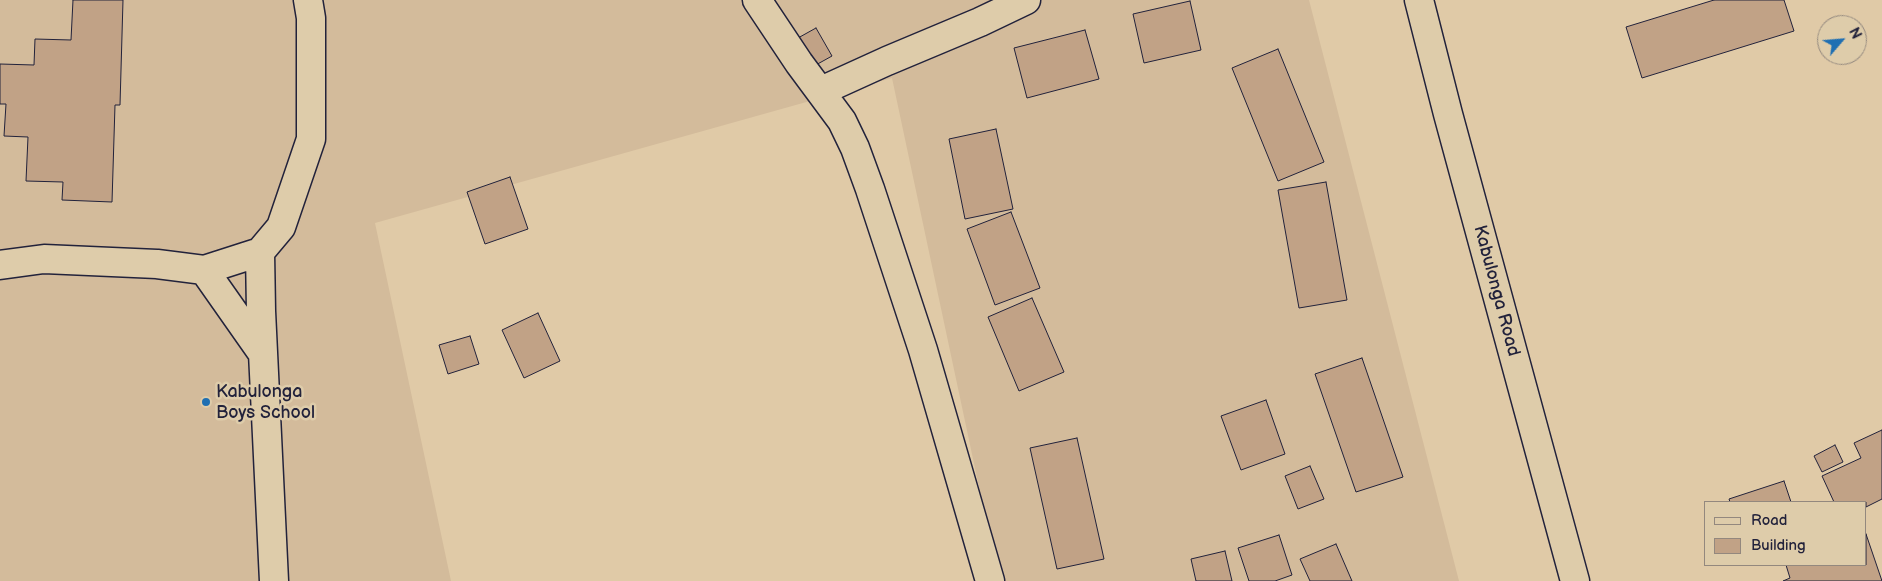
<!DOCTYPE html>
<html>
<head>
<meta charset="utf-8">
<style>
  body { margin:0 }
  #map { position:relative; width:1882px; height:581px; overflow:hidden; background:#e0caa7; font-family:"Balsamiq Sans",sans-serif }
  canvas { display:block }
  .legend { position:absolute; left:1704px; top:501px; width:162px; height:65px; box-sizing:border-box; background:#deccaa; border:1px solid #93887e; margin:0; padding:6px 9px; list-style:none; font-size:15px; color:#22223b }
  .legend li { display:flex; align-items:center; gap:10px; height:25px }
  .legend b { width:25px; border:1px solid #93887e }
  .north { position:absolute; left:1817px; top:15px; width:50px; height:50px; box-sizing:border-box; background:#deccaa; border:1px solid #93887e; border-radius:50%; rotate:63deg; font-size:14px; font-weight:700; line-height:20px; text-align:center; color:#22223b }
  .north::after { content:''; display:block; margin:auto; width:18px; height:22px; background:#1f6fb2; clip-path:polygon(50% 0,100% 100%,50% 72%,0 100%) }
</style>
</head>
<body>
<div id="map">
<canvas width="1882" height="581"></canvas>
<ul class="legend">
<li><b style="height:6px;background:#deccaa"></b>Road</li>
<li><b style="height:14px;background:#c1a286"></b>Building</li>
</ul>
<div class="north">N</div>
</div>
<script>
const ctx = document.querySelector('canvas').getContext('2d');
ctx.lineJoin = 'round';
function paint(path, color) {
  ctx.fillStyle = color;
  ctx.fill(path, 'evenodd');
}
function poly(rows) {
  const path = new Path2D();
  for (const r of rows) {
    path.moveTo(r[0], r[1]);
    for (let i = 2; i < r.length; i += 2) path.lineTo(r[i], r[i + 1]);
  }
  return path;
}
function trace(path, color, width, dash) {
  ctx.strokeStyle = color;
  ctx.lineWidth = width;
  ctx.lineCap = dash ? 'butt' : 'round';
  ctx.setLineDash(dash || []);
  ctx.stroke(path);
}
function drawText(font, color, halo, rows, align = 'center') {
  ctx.font = font + ' "Balsamiq Sans",sans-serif';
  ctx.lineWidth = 5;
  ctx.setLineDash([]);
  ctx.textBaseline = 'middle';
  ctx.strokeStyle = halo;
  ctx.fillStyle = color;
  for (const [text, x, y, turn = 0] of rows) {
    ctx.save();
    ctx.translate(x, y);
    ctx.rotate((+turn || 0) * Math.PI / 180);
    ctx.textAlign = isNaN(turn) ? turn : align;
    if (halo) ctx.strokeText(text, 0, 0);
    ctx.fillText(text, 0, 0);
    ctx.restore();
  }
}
const built = poly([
  [0,0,1309,0,1459,581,999,581,892,78,375,223,451,581,0,581]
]);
const building = poly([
  [73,0,123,0,120,105,115,105,112,202,62,200,63,182,26,181,28,137,4,136,6,104,0,104,0,64,34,65,35,39,71,40,73,0],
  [1714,0,1784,0,1794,31,1642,78,1626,27,1714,0],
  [1190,1,1201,50,1144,63,1133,14,1190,1],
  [816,28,832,56,814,66,798,38,816,28],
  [1085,30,1099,79,1027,98,1014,48,1085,30],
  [1278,49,1324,162,1278,181,1232,68,1278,49],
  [996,129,1013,209,965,219,949,139,996,129],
  [510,177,528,229,485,244,467,192,510,177],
  [1326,182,1347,300,1299,308,1278,190,1326,182],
  [1011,212,1040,288,995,305,967,229,1011,212],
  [1032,298,1064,372,1019,391,988,317,1032,298],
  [538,313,560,361,524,378,502,330,538,313],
  [470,336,479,364,448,374,439,345,470,336],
  [1362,358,1403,477,1356,492,1315,374,1362,358],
  [1266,400,1285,454,1241,470,1221,416,1266,400],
  [1882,430,1882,499,1866,507,1866,502,1834,502,1822,476,1861,458,1854,443,1882,430],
  [1077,438,1104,559,1057,569,1030,448,1077,438],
  [1835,445,1843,462,1822,472,1814,456,1835,445],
  [1310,466,1324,499,1298,509,1285,476,1310,466],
  [1784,481,1791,502,1730,502,1729,499,1784,481],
  [1866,534,1882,581,1783,581,1790,578,1786,565,1866,565,1866,534],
  [1279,535,1292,575,1275,581,1249,581,1238,548,1279,535],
  [1336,544,1352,581,1310,581,1300,559,1336,544],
  [1225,551,1232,581,1196,581,1191,559,1225,551]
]);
const minor = poly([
  [757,0,799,63,842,121,855,148,870,189,923,350,990,581],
  [821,91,887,61,980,22,1026,0],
  [260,252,261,311,274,581],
  [0,265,44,259,157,264,204,270,260,252,281,227,311,139,311,18,308,0],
  [204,270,263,354]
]);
const major = poly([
  [1419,0,1448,114,1575,581]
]);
const markers = [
  [206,402,5,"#1f6fb2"]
];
const streetNames = [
  ["Kabulonga Road",1496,291,75]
];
const poiNames = [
  ["Kabulonga",216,392],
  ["Boys School",216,413]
];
paint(built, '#d3bb9b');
paint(building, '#c1a286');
trace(building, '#22223b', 1);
trace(minor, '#22223b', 31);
trace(major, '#22223b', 31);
trace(minor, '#deccaa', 28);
trace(major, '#deccaa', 28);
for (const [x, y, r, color] of markers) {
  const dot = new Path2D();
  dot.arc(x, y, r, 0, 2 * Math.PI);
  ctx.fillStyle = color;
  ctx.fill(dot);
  trace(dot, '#deccaa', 2);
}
drawText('18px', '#22223b', '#deccaa', streetNames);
drawText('18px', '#22223b', '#deccaa', poiNames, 'left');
</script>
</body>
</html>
